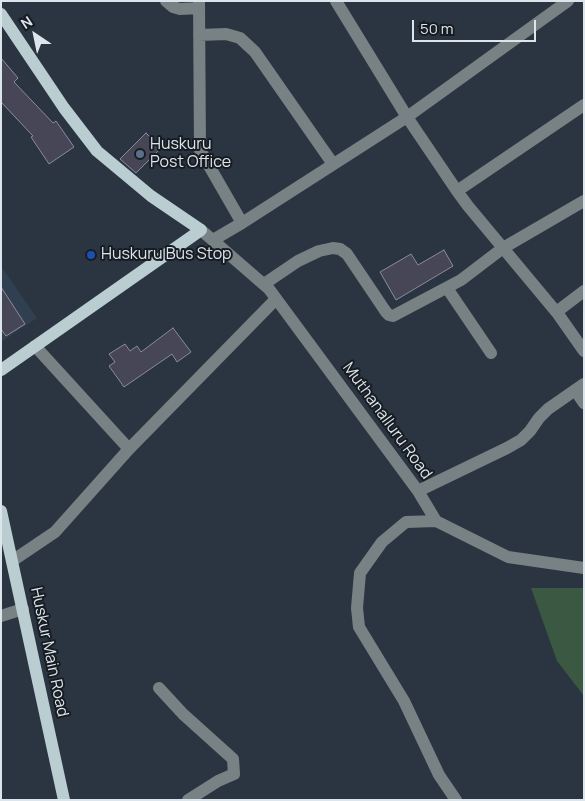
<!DOCTYPE html>
<html>
<head>
<meta charset="utf-8">
<style>
  body { margin:0 }
  #map { position:relative; width:585px; height:801px; overflow:hidden; background:#2a3541; font-family:Manrope,sans-serif }
  canvas { display:block }
  .frame { position:absolute; inset:0; border:2px solid #dde5ec; pointer-events:none }
  .north { position:absolute; left:10px; top:10px; width:50px; height:50px; -webkit-text-stroke:4px #171c22; paint-order:stroke; rotate:326deg; font-size:14px; font-weight:700; line-height:20px; text-align:center; color:#dde5ec }
  .north::after { content:''; display:block; margin:auto; width:18px; height:22px; background:#dde5ec; clip-path:polygon(50% 0,100% 100%,50% 72%,0 100%) }
  .scale { position:absolute; left:412px; top:20px; width:124px; height:22px; box-sizing:border-box; border:2px solid #dde5ec; border-top:0; padding-left:6px; font-size:15px; line-height:18px; white-space:nowrap; color:#dde5ec; -webkit-text-stroke:4px #171c22; paint-order:stroke }
</style>
</head>
<body>
<div id="map">
<canvas width="585" height="801"></canvas>
<div class="frame"></div>
<div class="north">N</div>
<div class="scale">50 m</div>
</div>
<script>
const ctx = document.querySelector('canvas').getContext('2d');
ctx.lineJoin = 'round';
function paint(path, color) {
  ctx.fillStyle = color;
  ctx.fill(path, 'evenodd');
}
function poly(rows) {
  const path = new Path2D();
  for (const r of rows) {
    path.moveTo(r[0], r[1]);
    for (let i = 2; i < r.length; i += 2) path.lineTo(r[i], r[i + 1]);
  }
  return path;
}
function trace(path, color, width, dash) {
  ctx.strokeStyle = color;
  ctx.lineWidth = width;
  ctx.lineCap = dash ? 'butt' : 'round';
  ctx.setLineDash(dash || []);
  ctx.stroke(path);
}
function drawText(font, color, halo, rows, align = 'center') {
  ctx.font = font + ' Manrope,sans-serif';
  ctx.lineWidth = 4;
  ctx.setLineDash([]);
  ctx.textBaseline = 'middle';
  ctx.strokeStyle = halo;
  ctx.fillStyle = color;
  for (const [text, x, y, turn = 0] of rows) {
    ctx.save();
    ctx.translate(x, y);
    ctx.rotate((+turn || 0) * Math.PI / 180);
    ctx.textAlign = isNaN(turn) ? turn : align;
    if (halo) ctx.strokeText(text, 0, 0);
    ctx.fillText(text, 0, 0);
    ctx.restore();
  }
}
const built = poly([
  [3,269,37,318,1,342,1,270]
]);
const green = poly([
  [531,588,584,588,584,696,557,661]
]);
const building = poly([
  [1,58,18,78,14,82,53,123,56,121,74,147,49,164,31,137,33,136,1,102,1,58],
  [146,133,161,148,136,173,120,159,146,133],
  [444,250,453,266,396,300,380,272,411,254,418,265,444,250],
  [1,287,25,324,6,336,1,329,1,287],
  [173,328,191,352,177,362,172,354,124,387,109,366,115,362,109,354,125,344,130,351,137,346,141,352,173,328]
]);
const minor = poly([
  [166,1,173,7,180,9,199,8],
  [199,1,200,150,242,223],
  [336,1,407,117,457,191,468,206,558,314],
  [199,35,226,34,240,38,255,52,333,164],
  [457,191,584,105],
  [201,230,269,289,418,491,436,521,508,557,584,568],
  [213,240,242,223,407,117,568,1],
  [264,284,298,261,319,251,333,248,340,249,347,254,386,312,389,315,393,316,461,280,503,248,584,201],
  [447,288,491,353],
  [584,291,559,310,558,314,584,351],
  [35,346,129,449,276,299],
  [575,390,584,403],
  [418,491,507,448,521,440,530,431,539,418,548,409,584,384],
  [436,521,406,522,382,542,360,573,357,608,359,627,404,701,439,775,456,800],
  [12,561,55,532,129,449],
  [1,616,23,609],
  [159,688,183,714,233,759,234,774,218,781,188,800]
]);
const major = poly([
  [1,14,64,108,97,151,151,196,201,230,1,370],
  [1,511,64,800]
]);
const markers = [
  [140,154,5,"#5c6f8a"],
  [91,255,5,"#1a4fb4"]
];
const poiNames = [
  ["Huskuru",150,145],
  ["Post Office",150,163],
  ["Huskuru Bus Stop",101,255]
];
const streetNames = [
  ["Muthanalluru Road",387,421,54],
  ["Huskur Main Road",49,652,78]
];
paint(built, '#304050');
paint(green, '#3a5842');
paint(building, '#464656');
trace(building, '#8b8b9d', 1);
trace(minor, '#788183', 12);
trace(major, '#baced2', 12);
for (const [x, y, r, color] of markers) {
  const dot = new Path2D();
  dot.arc(x, y, r, 0, 2 * Math.PI);
  ctx.fillStyle = color;
  ctx.fill(dot);
  trace(dot, '#171c22', 2);
}
drawText('16px', '#dde5ec', '#171c22', poiNames, 'left');
drawText('16px', '#dde5ec', '#171c22', streetNames);
</script>
</body>
</html>
